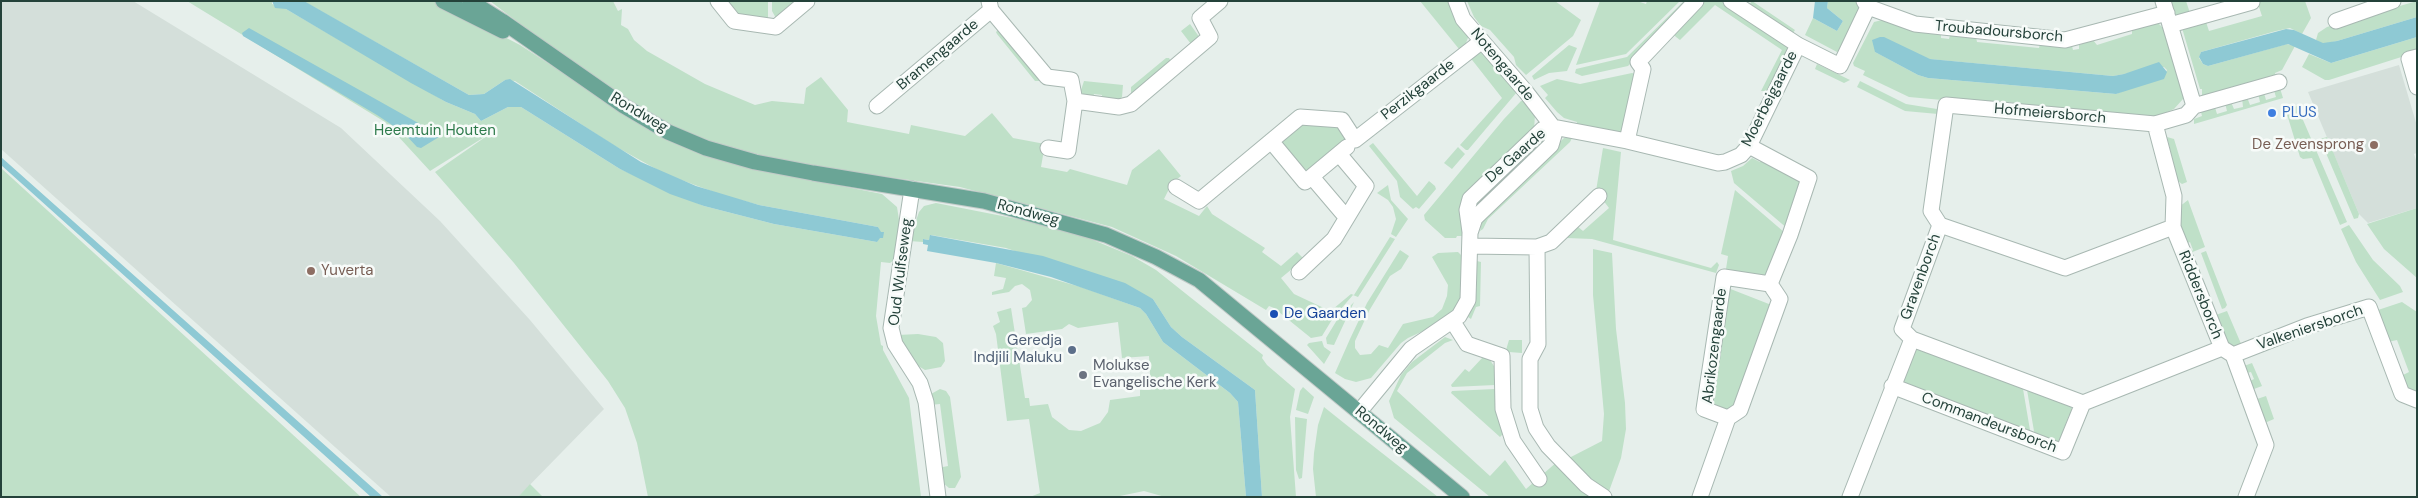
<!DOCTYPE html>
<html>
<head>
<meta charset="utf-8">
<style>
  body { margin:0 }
  #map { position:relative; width:2418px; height:498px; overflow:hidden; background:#e6efeb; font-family:"DM Sans",sans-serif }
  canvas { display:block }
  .frame { position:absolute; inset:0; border:2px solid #24423a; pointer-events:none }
</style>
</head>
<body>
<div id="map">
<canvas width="2418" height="498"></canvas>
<div class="frame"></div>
</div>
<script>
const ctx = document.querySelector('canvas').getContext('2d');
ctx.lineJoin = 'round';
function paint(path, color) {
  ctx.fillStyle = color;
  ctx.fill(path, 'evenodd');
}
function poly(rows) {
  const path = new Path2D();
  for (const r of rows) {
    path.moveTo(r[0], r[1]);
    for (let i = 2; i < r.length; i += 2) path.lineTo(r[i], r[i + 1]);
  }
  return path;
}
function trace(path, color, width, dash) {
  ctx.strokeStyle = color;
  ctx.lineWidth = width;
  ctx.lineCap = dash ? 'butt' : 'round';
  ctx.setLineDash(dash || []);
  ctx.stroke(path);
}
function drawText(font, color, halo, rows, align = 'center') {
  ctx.font = font + ' "DM Sans",sans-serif';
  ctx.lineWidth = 5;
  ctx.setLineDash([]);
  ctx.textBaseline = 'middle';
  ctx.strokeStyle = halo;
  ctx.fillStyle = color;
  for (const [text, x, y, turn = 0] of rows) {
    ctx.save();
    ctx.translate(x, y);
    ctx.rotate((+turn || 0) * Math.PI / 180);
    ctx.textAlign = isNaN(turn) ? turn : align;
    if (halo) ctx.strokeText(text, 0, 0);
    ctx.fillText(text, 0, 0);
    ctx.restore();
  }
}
const built = poly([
  [1,1,133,1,341,128,440,221,530,320,604,409,518,497,391,497,1,149],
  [2399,65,2417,126,2417,153,2414,154,2417,163,2417,208,2368,223,2359,214,2308,92]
]);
const green = poly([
  [187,1,272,1,272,4,286,9,446,102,475,114,481,121,508,107,521,107,620,169,704,206,774,224,877,242,880,232,878,227,759,205,722,195,665,174,613,145,515,81,505,80,484,94,469,95,303,1,435,1,520,45,637,121,771,172,882,194,897,207,900,226,894,260,890,263,881,262,876,316,881,345,883,346,883,350,909,398,921,497,648,497,637,443,625,408,608,381,514,263,435,172,494,131,430,171,385,122],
  [490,1,613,1,618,11,622,9,621,25,628,29,634,40,647,51,705,84,755,105,772,101,804,104,806,88,821,77,848,110,847,122,909,134,911,125,965,136,992,113,1013,138,1045,144,1041,167,1067,172,1070,169,1127,185,1132,170,1159,149,1181,176,1172,183,1164,199,1199,216,1207,206,1212,214,1265,248,1262,252,1281,266,1297,252,1304,259,1281,278,1294,294,1326,309,1333,309,1351,294,1354,295,1390,237,1395,239,1358,297,1353,295,1333,318,1322,336,1311,338,1274,308,1269,306,1266,310,1176,256,1112,227,960,187,809,166,728,149,677,128,634,104,553,49],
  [726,1,768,1,768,21,738,18],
  [772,1,801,1,777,20,772,11],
  [1420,1,1450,2,1469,35,1466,43,1459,49],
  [1467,1,1555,1,1581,20,1573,36,1526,75,1516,65,1514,57,1490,30,1481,26,1474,17],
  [1600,1,1637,1,1646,4,1647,1,1680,1,1626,54,1576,65],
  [1684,1,1693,1,1628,66,1582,76,1575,73,1576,69,1627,57],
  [1703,1,1724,1,1787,45,1788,49,1768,91,1761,91,1782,50,1715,5,1680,40,1676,37,1674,35],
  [1752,1,1795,30,1791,36,1749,5],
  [1828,1,1855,1,1860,8,1841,50,1837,52,1805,35,1813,18,1837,31,1843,21,1827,8],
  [2169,1,2186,1,2190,13,2176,19],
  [2257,1,2305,1,2311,18,2302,34,2290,28,2276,31,2201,52,2199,58,2203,64,2208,66,2287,44,2295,46,2282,70,2275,73,2276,77,2202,97,2202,89,2200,89,2182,28,2206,22,2209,31,2262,16],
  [2417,1,2417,17,2337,41,2323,44,2316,40,2318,33,2327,27],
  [1884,17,1914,31,1941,34,1941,38,1949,39,1950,35,1976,37,1977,42,2039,48,2040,44,2072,46,2073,50,2079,49,2079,45,2093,40,2097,45,2132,34,2132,30,2153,23,2158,23,2165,30,2183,90,2183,99,2174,109,2153,118,2015,107,2015,103,2009,102,2008,106,1909,97,1863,75,1865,71,1854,66,1853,63,1874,22,1882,20],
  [1875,47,1929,59,2113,76,2164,67,2167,70,2165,74,2116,94,1928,78,1918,75,1879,54,1875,52],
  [1190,24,1200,38,1191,44,1181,31],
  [1001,27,1042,81,1035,81,997,34,996,32],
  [2417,37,2417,52,2329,80,2325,80,2302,67,2309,54,2331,63],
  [1569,45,1577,48,1567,71,1549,73,1534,80,1532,76],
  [1480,51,1517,92,1468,150,1466,150,1460,145,1502,98,1469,56],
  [1166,58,1169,58,1172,63,1131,95,1131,87],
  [1817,64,1850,80,1844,83,1815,69],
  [1632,73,1635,74,1621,132,1617,134,1577,127,1577,122,1564,118,1557,112,1545,98,1548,95,1540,86,1557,79,1580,84],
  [1084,81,1123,85,1122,97,1116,101,1102,99,1102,95,1094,94,1093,98,1083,96,1081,90],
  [1860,81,1906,104,1937,109,1938,114,1905,111,1857,87],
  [2279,85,2283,98,2194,124,2194,119,2202,116,2201,112,2214,104,2217,114,2227,111,2225,103,2231,102,2234,109,2243,107,2242,98,2247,97,2250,105,2260,102,2258,93,2264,93,2266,100,2276,97,2273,87],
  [1521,101,1525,101,1535,114,1534,131,1464,196,1463,236,1457,236,1456,238,1445,238,1425,220,1424,215,1504,119],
  [2297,106,2347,222,2340,225,2312,158,2303,159,2300,157,2286,111,2287,108],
  [1300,124,1337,125,1348,139,1315,170,1304,172,1281,142],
  [1545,137,1548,140,1474,210,1478,198],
  [2167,137,2174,139,2187,182,2182,184,2178,181],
  [2327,137,2359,214,2358,218,2354,219,2320,139],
  [1564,138,1572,138,1570,142,1488,219,1483,229,1480,231,1483,218],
  [1373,143,1417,196,1429,181,1435,186,1436,189,1419,209,1416,207,1413,209,1400,197,1397,181,1369,146],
  [1458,147,1465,154,1452,169,1444,163],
  [1603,148,1621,152,1613,240,1711,268,1717,262,1719,265,1716,273,1592,239,1567,238,1577,226,1583,231,1609,208,1596,191],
  [1763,157,1801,180,1788,229,1734,183,1731,171,1743,166,1752,158,1760,162],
  [1,168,361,497,1,497],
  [1388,185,1391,200,1408,219,1396,237,1391,234,1396,219,1393,207,1388,200,1377,193],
  [1735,190,1784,232,1767,274,1762,276,1726,269,1728,256,1721,254],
  [2188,200,2205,247,2190,253,2193,250,2190,242,2186,244,2179,224,2179,207],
  [936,203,1043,224,1076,233,1132,256,1156,270,1263,355,1262,358,1267,365,1295,389,1290,417,1296,497,1262,497,1255,390,1182,337,1171,327,1153,299,1006,248,931,235,929,240,924,239,923,242,909,241,919,212,924,206],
  [2417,208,2417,278,2384,249,2367,224],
  [2349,225,2373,260,2400,286,2403,292,2380,300,2356,262,2341,229],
  [1593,249,1612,253,1616,329,1625,403,1626,429,1621,458,1608,494,1586,478,1569,458,1602,441,1604,414,1593,295],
  [1400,250,1409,256,1401,269,1390,276,1369,311,1355,341,1355,348,1360,355,1371,354,1379,345,1388,348,1403,324,1433,317,1442,309,1447,296,1448,285,1432,257,1438,253,1458,252,1462,256,1462,297,1458,308,1434,326,1408,338,1401,343,1371,378,1356,382,1345,379,1335,373,1350,339,1367,303],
  [2206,251,2227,305,2225,308,2222,309,2201,253],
  [1477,261,1481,262,1480,306,1476,307,1471,319,1468,317,1476,299],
  [996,263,1081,287,1140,308,1146,314,1163,342,1230,393,1238,402,1246,497,1165,497,1144,491,1115,497,1030,497,1040,493,1029,419,1007,421,996,334,993,326,1000,322,997,312,1011,308,1025,398,1029,398,1030,406,1048,404,1052,417,1069,430,1081,431,1100,423,1108,412,1110,400,1140,396,1140,390,1151,390,1149,356,1122,358,1118,322,1078,328,1069,324,1062,329,1026,334,1022,308,1026,307,1032,300,1030,290,1022,284,1015,286,1009,292,992,295,992,292,1003,289,1006,278,994,276],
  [1728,288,1774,306,1765,329,1761,328,1758,336,1762,337,1736,406,1728,412,1715,407,1712,403],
  [1354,302,1334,345,1327,344,1326,338,1337,320],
  [2402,302,2417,312,2417,396,2406,390,2401,376,2409,372,2397,340,2388,342,2375,311],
  [2227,311,2242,346,2236,349,2227,344,2213,316],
  [918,334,936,337,943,343,945,361,941,367,925,370,913,363,898,335],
  [1445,337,1453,340,1445,343,1407,373,1397,391,1490,476,1505,460,1526,489,1558,461,1596,497,1490,497,1394,418,1389,401,1401,375,1412,362],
  [1509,340,1522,340,1522,353,1509,352,1506,350],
  [1322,341,1324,347,1331,352,1324,364,1307,345,1309,343],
  [1917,348,2022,383,2031,436,1911,391,1902,382,1912,351],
  [1483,357,1490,360,1494,366,1495,385,1452,387,1451,385,1465,369,1469,372],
  [2252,363,2262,386,2254,389,2250,381,2254,379,2251,372,2247,373,2244,366],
  [2026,384,2072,405,2071,416,2069,415,2063,431,2065,432,2058,443,2035,437],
  [1303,387,1314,397,1308,414,1296,410,1300,391],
  [940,389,946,391,950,397,961,477,955,488,949,488,942,482,938,468,948,466,940,404,930,405,931,394],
  [1495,389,1496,404,1504,433,1500,437,1451,393,1452,391],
  [2266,396,2274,419,2267,422,2265,422,2257,399],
  [1324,407,1354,431,1438,497,1316,497,1313,469,1314,453,1318,425],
  [1295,417,1307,419,1302,478,1299,479,1296,470],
  [530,484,543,497,518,497]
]);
const water = poly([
  [272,1,304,1,469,95,484,94,505,80,510,79,641,162,696,186,759,205,878,227,881,232,884,232,883,238,880,238,877,242,774,224,704,206,670,194,620,169,521,107,508,107,481,121,475,114,446,102,411,83,286,9,275,8],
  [1815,1,1828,1,1827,8,1843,21,1837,31,1813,18],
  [2417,17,2417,37,2331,63,2288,44,2208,66,2203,64,2199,57,2201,52,2286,29,2294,30,2323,43,2337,41],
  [249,28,436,133,439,137,421,148,417,147,404,133,377,115,243,36,242,33],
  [1880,37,1884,37,1930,59,2113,76,2124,74,2159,62,2167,72,2164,79,2116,94,1928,78,1918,75,1875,52,1872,40],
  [1,157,383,497,371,497,1,165],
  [930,235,1043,256,1125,283,1153,299,1171,327,1182,337,1255,390,1262,497,1246,497,1238,402,1230,393,1163,342,1146,314,1140,308,1051,277,996,263,927,251,928,245,923,244,923,239,929,240]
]);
const minor = poly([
  [718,1,734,21,776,27,807,1],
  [1731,1,1798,45,1840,66,1868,7],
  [1864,1,1868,7,1915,24,2065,40,2167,13],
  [2163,1,2194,106],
  [991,10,1047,77,1071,80,1075,101,1119,107,1131,104,1210,37,1200,18,1220,1],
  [2336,21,2393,1],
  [2170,25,2252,2],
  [2417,57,2409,59,2417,87],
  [877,106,991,10,989,1],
  [2155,124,2174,196,2173,227,2222,348,2233,355,2266,445,2246,497],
  [1271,141,1305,182,1347,147],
  [1627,141,1643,69,1638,62,1696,1],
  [1048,148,1068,151,1075,101],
  [1312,177,1346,217],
  [1176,187,1199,201,1300,117,1342,120,1355,140,1482,41],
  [912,189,891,328,895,344,920,383,926,402,938,497],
  [1940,225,2065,268,2173,227],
  [1470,232,1467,210,1470,199,1543,129,1553,127,1627,141,1718,163,1725,162,1741,155,1749,146,1798,45],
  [1470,246,1537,247,1538,344,1530,359,1530,409,1536,428,1548,446,1586,485,1604,497],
  [1537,247,1551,242,1599,196],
  [1299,272,1334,239,1366,186,1339,154],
  [1453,322,1467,344,1502,356,1503,409,1513,441,1539,479],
  [1912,339,2083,403,2222,348],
  [2233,355,2307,326,2369,307,2402,394,2417,400],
  [1892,386,2063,452,2083,403],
  [1359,412,1411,349,1459,316,1468,300,1470,233,1475,218,1551,145,1554,135,1553,127,1526,92,1463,19,1456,1],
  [1728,418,1704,409,1724,277,1770,284],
  [1700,497,1728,418,1740,410,1780,299,1770,284,1790,235,1809,178,1749,146],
  [1850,497,1912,339,1902,329,1940,225,1931,211,1946,105,2155,124,2186,115,2194,106,2279,82]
]);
const major = poly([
  [443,1,503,31],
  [470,1,502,21,624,106,668,132,706,148,755,162,813,173,984,201,1106,235,1156,257,1199,280,1462,497]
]);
const markers = [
  [2272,113,5,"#3f7fe0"],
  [2374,145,5,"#8d6e63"],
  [311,271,5,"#8d6e63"],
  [1274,314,5,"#1a4fb4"],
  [1072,350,5,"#5c6f8a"],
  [1083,375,5,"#6b7280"]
];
const streetNames = [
  ["Troubadoursborch",1999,32,5],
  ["Bramengaarde",938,55,-40],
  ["Notengaarde",1502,65,50],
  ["Perzikgaarde",1418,90,-38],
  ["Moerbeigaarde",1770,99,-63],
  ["Rondweg",639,113,31],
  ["Hofmeiersborch",2050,114,5],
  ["De Gaarde",1516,156,-41],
  ["Rondweg",1028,213,15],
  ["Oud Wulfseweg",901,272,-83],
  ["Gravenborch",1921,277,-70],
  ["Riddersborch",2200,295,68],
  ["Valkeniersborch",2310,328,-19],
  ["Abrikozengaarde",1715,346,-83],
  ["Commandeursborch",1989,423,21],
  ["Rondweg",1381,430,40]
];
const shopNames = [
  ["PLUS",2282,113]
];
const parkNames = [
  ["Heemtuin Houten",435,131]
];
const educationNames = [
  ["De Zevensprong",2364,145],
  ["Yuverta",321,271,"left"]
];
const transitNames = [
  ["De Gaarden",1284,314]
];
const serviceNames = [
  ["Geredja",1062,341],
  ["Indjili Maluku",1062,358]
];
const worshipNames = [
  ["Molukse",1093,366],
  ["Evangelische Kerk",1093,383]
];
paint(built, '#d4dfda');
paint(green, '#bfe0c8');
paint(water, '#8ec9d4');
trace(minor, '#a8b8b2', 17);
trace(major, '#c2cac8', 17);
trace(minor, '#fff', 15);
trace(major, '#6aa596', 15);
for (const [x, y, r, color] of markers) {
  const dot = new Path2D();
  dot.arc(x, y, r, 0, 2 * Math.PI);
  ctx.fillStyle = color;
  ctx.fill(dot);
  trace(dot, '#f7fbf9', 2);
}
drawText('15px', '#24423a', '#f7fbf9', streetNames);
drawText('15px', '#366cbe', '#f7fbf9', shopNames, 'left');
drawText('15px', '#2d7a4b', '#f7fbf9', parkNames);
drawText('15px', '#785e54', '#f7fbf9', educationNames, 'right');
drawText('15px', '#164399', '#f7fbf9', transitNames, 'left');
drawText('15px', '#4e5e75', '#f7fbf9', serviceNames, 'right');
drawText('15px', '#5b616d', '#f7fbf9', worshipNames, 'left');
</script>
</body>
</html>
